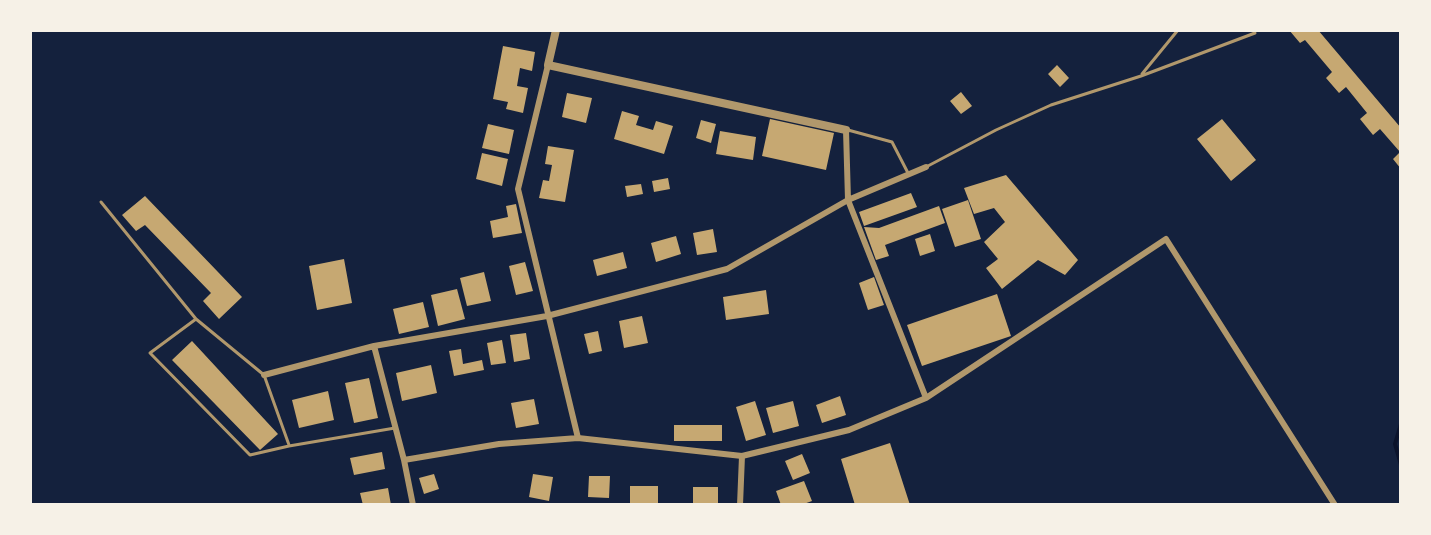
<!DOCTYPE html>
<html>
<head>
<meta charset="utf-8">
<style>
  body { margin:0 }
  #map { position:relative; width:1431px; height:535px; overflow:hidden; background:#14213d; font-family:"Nunito Sans",sans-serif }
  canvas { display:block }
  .frame { position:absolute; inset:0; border:32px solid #f6f1e7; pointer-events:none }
</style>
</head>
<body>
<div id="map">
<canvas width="1431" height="535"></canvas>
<div class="frame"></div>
</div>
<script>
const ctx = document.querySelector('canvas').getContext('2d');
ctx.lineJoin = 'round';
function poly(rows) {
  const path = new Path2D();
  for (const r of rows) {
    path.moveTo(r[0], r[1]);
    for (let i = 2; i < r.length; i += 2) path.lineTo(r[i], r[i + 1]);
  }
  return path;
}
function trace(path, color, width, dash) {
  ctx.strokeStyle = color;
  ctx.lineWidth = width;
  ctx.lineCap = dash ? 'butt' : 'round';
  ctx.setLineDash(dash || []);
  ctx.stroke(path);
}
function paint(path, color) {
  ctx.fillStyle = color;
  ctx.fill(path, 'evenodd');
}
const stream = poly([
  [1401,424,1395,444,1401,465]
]);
const building = poly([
  [1289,30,1318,30,1401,128,1401,169,1393,159,1400,152,1380,129,1373,135,1360,119,1367,113,1346,87,1339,93,1326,78,1332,72,1305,40,1300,43],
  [503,46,535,52,532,71,520,68,517,86,528,88,523,113,506,109,508,102,493,99],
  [1057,65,1069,78,1060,87,1048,74],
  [961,92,972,106,961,114,950,101],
  [567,93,592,98,586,123,562,117],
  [622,111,639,116,636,125,653,130,656,121,673,126,664,154,614,139],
  [770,119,834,133,826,170,762,156],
  [1222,119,1256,160,1231,181,1197,139],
  [701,120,716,124,711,143,696,138],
  [488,124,514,130,509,154,482,148],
  [720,131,756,137,753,160,716,154],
  [548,146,574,150,565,202,539,198,543,180,549,181,552,165,545,164],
  [482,153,508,159,502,186,476,179],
  [1006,175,1078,260,1065,275,1038,260,1002,289,986,268,998,259,984,242,1005,222,994,208,974,214,964,188],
  [668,178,670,189,654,192,652,181],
  [641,184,643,194,627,197,625,186],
  [911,193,917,207,864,226,859,212],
  [145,196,242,297,219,319,203,301,211,293,145,225,136,231,122,215],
  [968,200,981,239,955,247,942,209],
  [516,204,522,233,493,238,490,221,508,217,506,206],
  [939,206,945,223,885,245,889,256,876,260,864,227,879,228],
  [713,229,717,252,697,255,693,233],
  [930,234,935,251,920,256,915,239],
  [676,236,681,254,656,262,651,243],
  [623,252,627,268,597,276,593,260],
  [344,259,352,303,317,310,309,266],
  [525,262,533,291,516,295,509,266],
  [484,272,491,301,467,306,460,278],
  [874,277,884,305,868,310,859,283],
  [457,289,465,319,438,326,431,295],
  [766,290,769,314,726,320,723,297],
  [997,294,1011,336,922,366,907,325],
  [423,302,429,327,399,334,393,309],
  [642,316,648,343,624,348,619,321],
  [598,331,602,351,589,354,584,334],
  [526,333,530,359,514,362,510,335],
  [502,340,506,363,491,365,487,343],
  [192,341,278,434,260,450,172,360],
  [461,349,463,364,482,360,484,370,454,376,449,351],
  [431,365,437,393,402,401,396,373],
  [369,378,378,418,354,423,345,383],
  [328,391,334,420,299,428,292,400],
  [840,396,846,415,822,423,816,405],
  [534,399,539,424,516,428,511,403],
  [755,401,766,435,746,441,736,407],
  [793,401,799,426,773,433,766,408],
  [674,425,722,425,722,441,674,441],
  [890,443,910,505,855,505,841,459],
  [382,452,385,469,354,475,350,458],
  [802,454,810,473,793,480,785,461],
  [434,474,439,489,424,494,419,478],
  [533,474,553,477,549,501,529,497],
  [589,476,610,476,609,498,588,497],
  [804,481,812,501,801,505,781,505,776,491],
  [630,486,658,486,658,504,630,504],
  [693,487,718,487,718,505,693,505],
  [388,488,391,505,363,505,360,493]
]);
const service = poly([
  [1142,74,1178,30],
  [848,130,892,142,908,173],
  [926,167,996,130,1051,105,1141,76,1255,33,1253,30],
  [101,202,196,319,264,375,289,445],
  [196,319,150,353,250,455,289,446,395,428]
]);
const minor = poly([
  [548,65,518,189,578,438],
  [846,130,848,200,926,398],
  [374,346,404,460,413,505],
  [264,375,374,346,547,316,727,269,848,200,926,167],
  [404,460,499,444,578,438,742,456,849,430,926,398,1166,239,1335,505],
  [740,505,742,456]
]);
const tertiary = poly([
  [556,30,548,65,846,130]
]);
trace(stream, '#0b132b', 4);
paint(building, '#c6a872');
trace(service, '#b1986c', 3);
trace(minor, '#b1986c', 6);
trace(tertiary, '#b1986c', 8);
</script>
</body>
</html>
